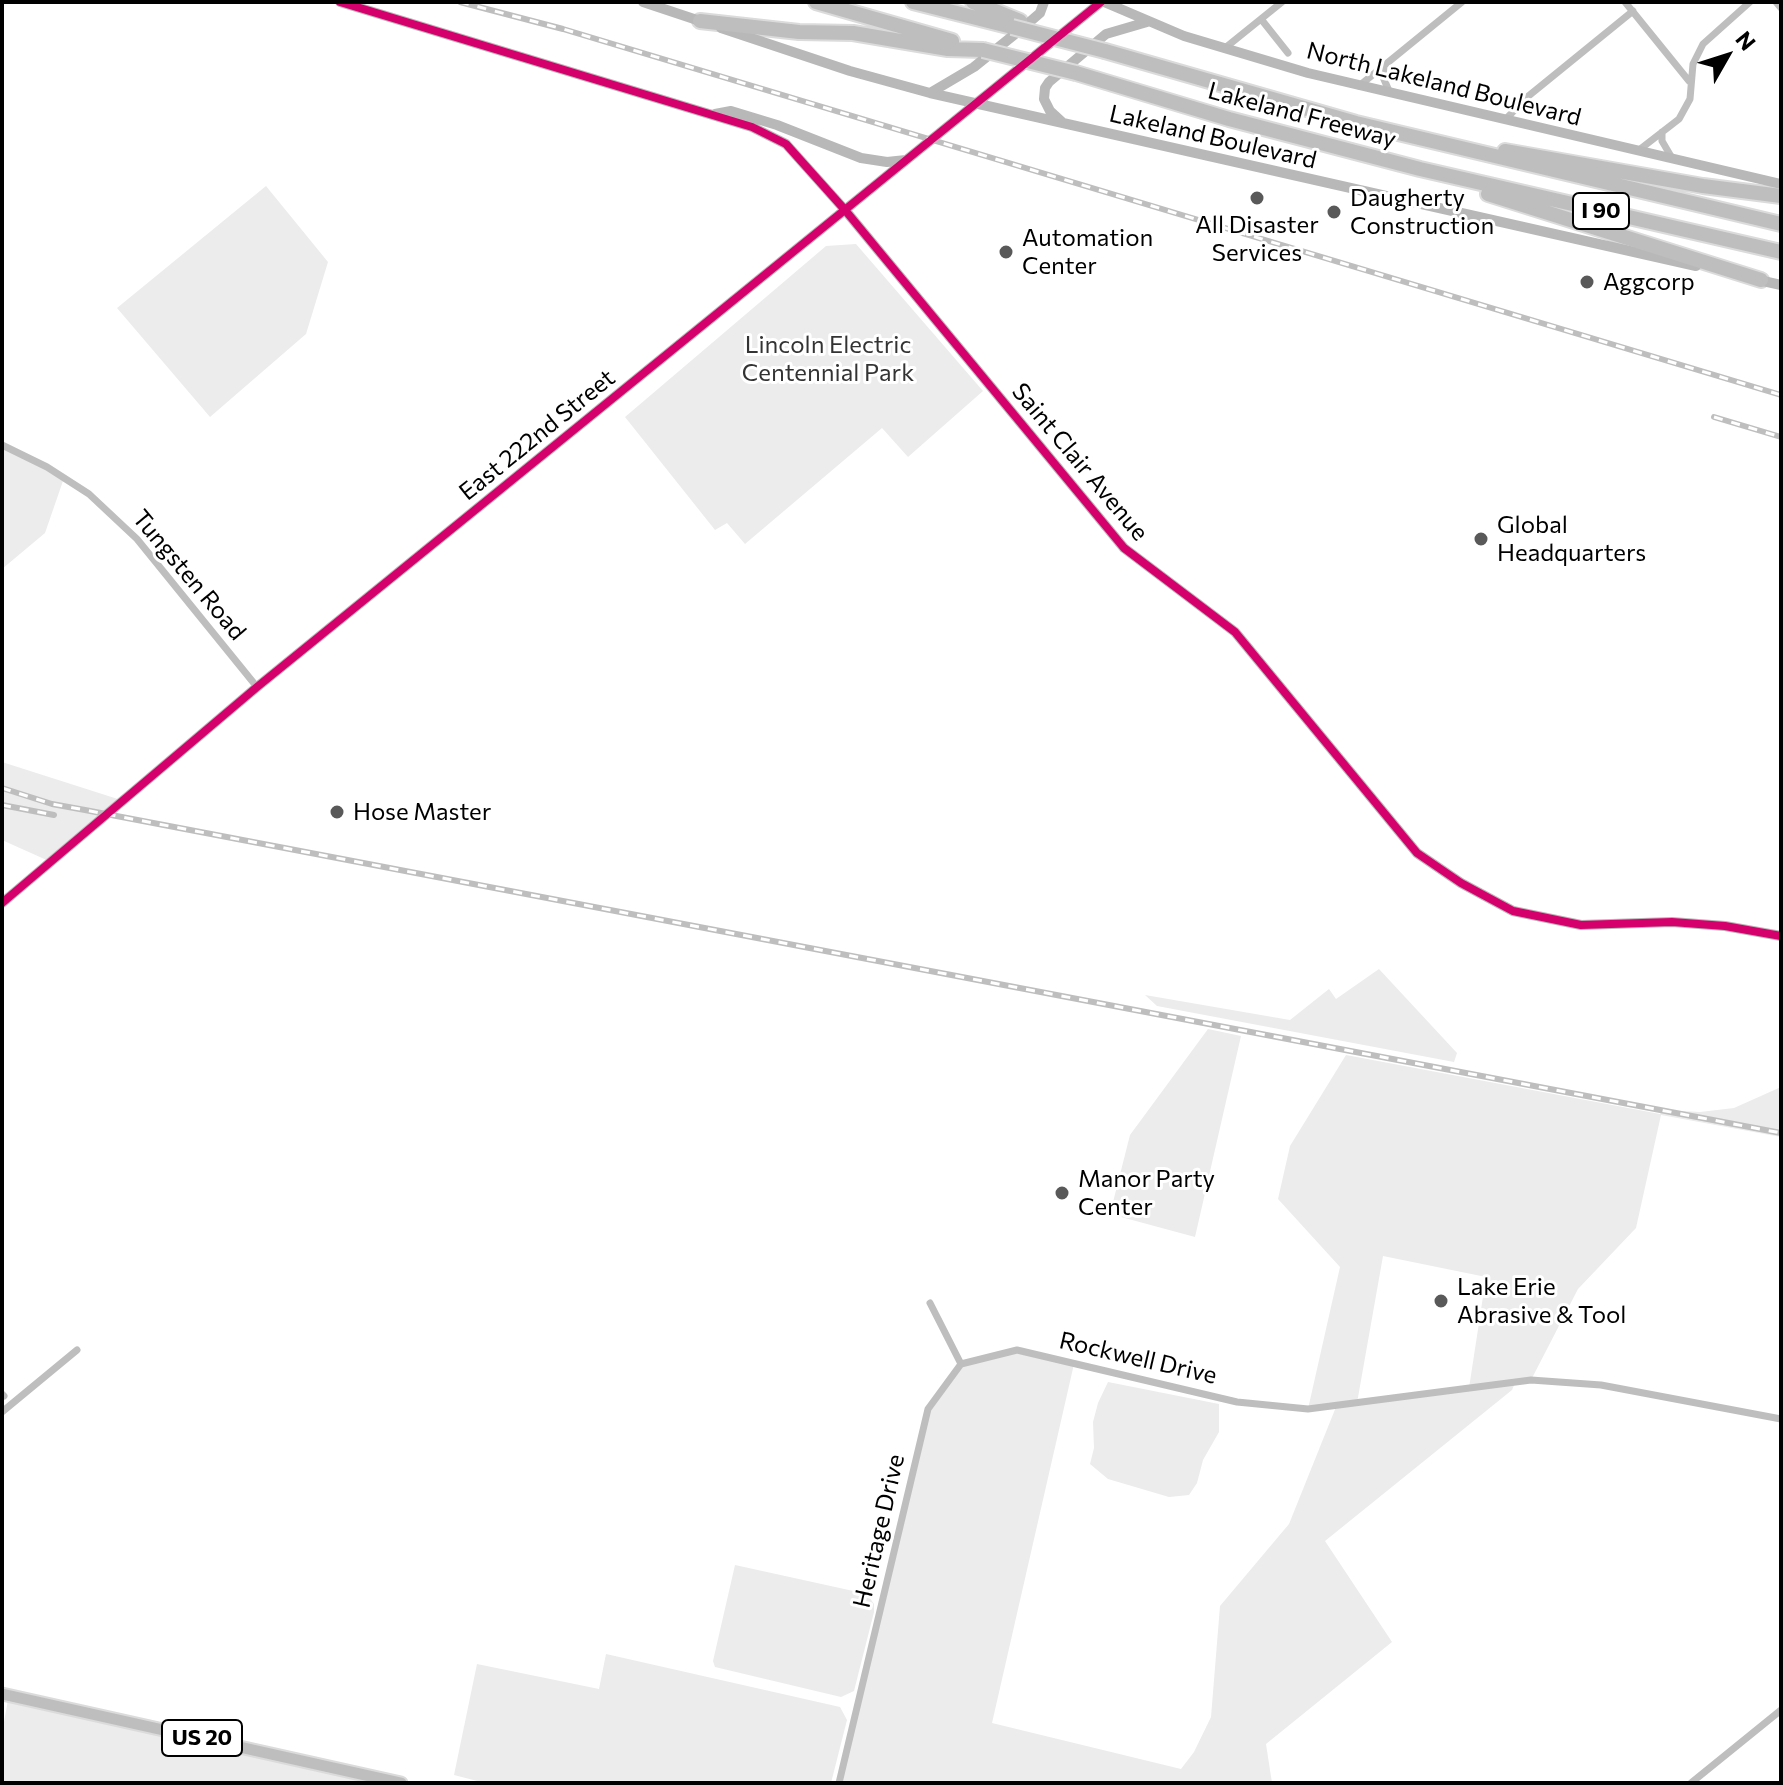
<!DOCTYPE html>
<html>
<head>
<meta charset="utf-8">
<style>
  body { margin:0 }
  #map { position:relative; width:1783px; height:1785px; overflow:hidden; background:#fff; font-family:Commissioner,sans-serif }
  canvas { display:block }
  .frame { position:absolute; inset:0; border:4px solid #000; pointer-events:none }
  .north { position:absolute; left:1687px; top:16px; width:80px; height:80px; -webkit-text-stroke:6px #fff; paint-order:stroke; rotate:51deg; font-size:22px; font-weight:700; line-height:32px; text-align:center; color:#000 }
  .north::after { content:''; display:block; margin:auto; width:28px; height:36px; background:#000; clip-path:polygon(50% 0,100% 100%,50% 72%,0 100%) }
</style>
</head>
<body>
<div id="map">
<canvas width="1783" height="1785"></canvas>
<div class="frame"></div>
<div class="north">N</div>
</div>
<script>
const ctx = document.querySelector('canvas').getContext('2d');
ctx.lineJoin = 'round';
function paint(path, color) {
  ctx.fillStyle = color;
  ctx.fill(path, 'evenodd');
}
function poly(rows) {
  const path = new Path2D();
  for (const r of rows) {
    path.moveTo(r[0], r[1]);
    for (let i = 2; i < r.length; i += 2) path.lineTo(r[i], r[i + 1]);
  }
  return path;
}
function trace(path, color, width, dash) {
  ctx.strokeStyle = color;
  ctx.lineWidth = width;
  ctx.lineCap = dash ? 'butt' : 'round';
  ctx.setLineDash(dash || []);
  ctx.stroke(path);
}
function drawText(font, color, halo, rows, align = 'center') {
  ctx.font = font + ' Commissioner,sans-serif';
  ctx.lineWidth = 6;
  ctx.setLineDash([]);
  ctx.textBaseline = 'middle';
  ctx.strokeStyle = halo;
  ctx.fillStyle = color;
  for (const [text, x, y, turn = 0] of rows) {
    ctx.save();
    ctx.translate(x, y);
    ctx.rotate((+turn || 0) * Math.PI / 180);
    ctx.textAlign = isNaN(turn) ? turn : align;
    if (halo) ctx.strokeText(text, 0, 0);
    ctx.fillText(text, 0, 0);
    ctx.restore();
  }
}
const green = poly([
  [266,186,328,262,306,334,210,417,117,308],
  [856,244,983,391,908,457,882,428,745,544,727,523,715,530,625,417,826,246],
  [2,445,64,478,45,533,2,569],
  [2,762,124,801,51,862,2,840],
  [1379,969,1457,1053,1454,1062,1157,1006,1145,995,1290,1020,1329,989,1336,999],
  [1208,1029,1241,1036,1195,1237,1110,1214,1130,1135],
  [1346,1055,1660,1114,1663,1110,1700,1112,1734,1108,1781,1087,1781,1137,1661,1115,1636,1228,1578,1289,1531,1380,1515,1383,1512,1390,1325,1541,1392,1642,1266,1744,1272,1783,839,1783,928,1409,961,1364,1017,1350,1074,1364,992,1723,1181,1769,1194,1752,1211,1717,1220,1606,1289,1524,1336,1407,1308,1409,1340,1267,1278,1199,1290,1146],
  [1383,1256,1486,1277,1469,1388,1357,1403],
  [1108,1382,1219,1404,1219,1432,1203,1460,1197,1483,1189,1495,1169,1497,1108,1479,1090,1464,1094,1448,1093,1422,1098,1403],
  [735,1565,867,1594,874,1604,874,1612,854,1691,841,1697,715,1667,713,1661],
  [606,1654,840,1707,847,1720,831,1783,485,1783,454,1775,477,1664,599,1689],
  [9,1695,401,1783,2,1783,2,1732]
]);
const street = poly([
  [1625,2,1689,81],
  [1776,2,1781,8],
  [1261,19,1288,53],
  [1225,48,1282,2],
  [1384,66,1383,77,1389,91],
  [1359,86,1462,2],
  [1506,119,1526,98,1633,11],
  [1662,132,1662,141,1672,158],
  [1639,150,1679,119,1690,99,1693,64,1703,44,1750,2],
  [2,445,47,467,89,494,137,539,257,687],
  [961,1364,1017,1350,1237,1402,1308,1409,1531,1380,1601,1385,1781,1419],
  [2,1394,4,1396],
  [2,1412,77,1350],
  [839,1783,928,1409,961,1364,930,1303],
  [1691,1783,1781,1710]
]);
const secondary = poly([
  [340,2,752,127,786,144,845,210,1124,548,1235,632,1417,853,1461,883,1513,911,1581,925,1672,922,1725,926,1781,936],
  [643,2,706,23],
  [1104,2,1184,36,1308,73,1781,184],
  [721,28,850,71,930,93,1696,266],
  [930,93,974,67,1025,26,1040,13,1044,2],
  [715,114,731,111,777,125,861,158,887,162,906,160],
  [1063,123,1050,111,1044,99,1045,88,1049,82,1106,34,1147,22],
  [1754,279,1781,285],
  [2,903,257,687,1101,2]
]);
const primary = poly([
  [2,1694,401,1783]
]);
const highway = poly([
  [816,2,952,41],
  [913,2,1012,27],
  [973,2,1020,21],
  [700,21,799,32,853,33,948,49,983,50],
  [1105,51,1356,123,1781,224],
  [1076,73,1229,119,1420,169,1781,252],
  [1505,151,1703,186,1781,196],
  [1488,194,1761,280]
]);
const rail = poly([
  [460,2,563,29,1781,395],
  [1714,417,1781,437],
  [2,788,52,804,85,810,1781,1133],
  [2,805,54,815]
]);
const highwayBridge = poly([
  [1012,27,1105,51],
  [983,50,1076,73]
]);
const cycleway = poly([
  [340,2,752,127,786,144,845,210,1124,548,1235,632,1417,853,1461,883,1513,911,1581,925,1672,922,1725,926,1781,936],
  [2,903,257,687,1101,2]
]);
const markers = [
  [1257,198,8,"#595959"],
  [1334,212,8,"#595959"],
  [1006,252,8,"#595959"],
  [1587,282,8,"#595959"],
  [1481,539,8,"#595959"],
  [337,812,8,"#595959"],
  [1062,1193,8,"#595959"],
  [1441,1301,8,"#595959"]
];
const shields = [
  [1601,211,56],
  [202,1738,80]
];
const shieldNames = [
  ["I 90",1601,211],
  ["US 20",202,1738]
];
const streetNames = [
  ["North Lakeland Boulevard",1444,84,14],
  ["Lakeland Freeway",1302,115,15],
  ["Lakeland Boulevard",1213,137,13],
  ["East 222nd Street",537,435,-39],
  ["Saint Clair Avenue",1080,462,50],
  ["Tungsten Road",189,575,50],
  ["Rockwell Drive",1138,1358,13],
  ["Heritage Drive",879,1531,-77]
];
const poiNames = [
  ["Daugherty",1350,198],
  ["Construction",1350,226],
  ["All Disaster",1257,225,"center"],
  ["Services",1257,253,"center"],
  ["Automation",1022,238],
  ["Center",1022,266],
  ["Aggcorp",1603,282],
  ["Global",1497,525],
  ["Headquarters",1497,553],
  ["Hose Master",353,812],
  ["Manor Party",1078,1179],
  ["Center",1078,1207],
  ["Lake Erie",1457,1287],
  ["Abrasive & Tool",1457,1315]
];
const parkNames = [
  ["Lincoln Electric",828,345],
  ["Centennial Park",828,373]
];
paint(green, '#ececec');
trace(primary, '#dbdbdb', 15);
trace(highway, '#dbdbdb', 18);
trace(street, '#bebebe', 7);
trace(secondary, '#b8b8b8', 10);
trace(primary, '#bebebe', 11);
trace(highway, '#bebebe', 14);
trace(rail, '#bebebe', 6);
trace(rail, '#fff', 3, [9]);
trace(highwayBridge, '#dbdbdb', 18, []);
trace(highwayBridge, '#bebebe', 14);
trace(cycleway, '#d6006c', 8);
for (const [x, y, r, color] of markers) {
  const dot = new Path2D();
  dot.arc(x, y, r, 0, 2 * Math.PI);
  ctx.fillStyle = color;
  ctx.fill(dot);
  trace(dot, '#fff', 3);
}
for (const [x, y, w] of shields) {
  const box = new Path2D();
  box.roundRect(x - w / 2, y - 18, w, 36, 6);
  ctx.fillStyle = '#fff';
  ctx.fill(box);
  trace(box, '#000', 2);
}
drawText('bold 22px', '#000', null, shieldNames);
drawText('24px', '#000', '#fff', streetNames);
drawText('24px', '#000', '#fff', poiNames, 'left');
drawText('24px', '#333', '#fff', parkNames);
</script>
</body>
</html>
